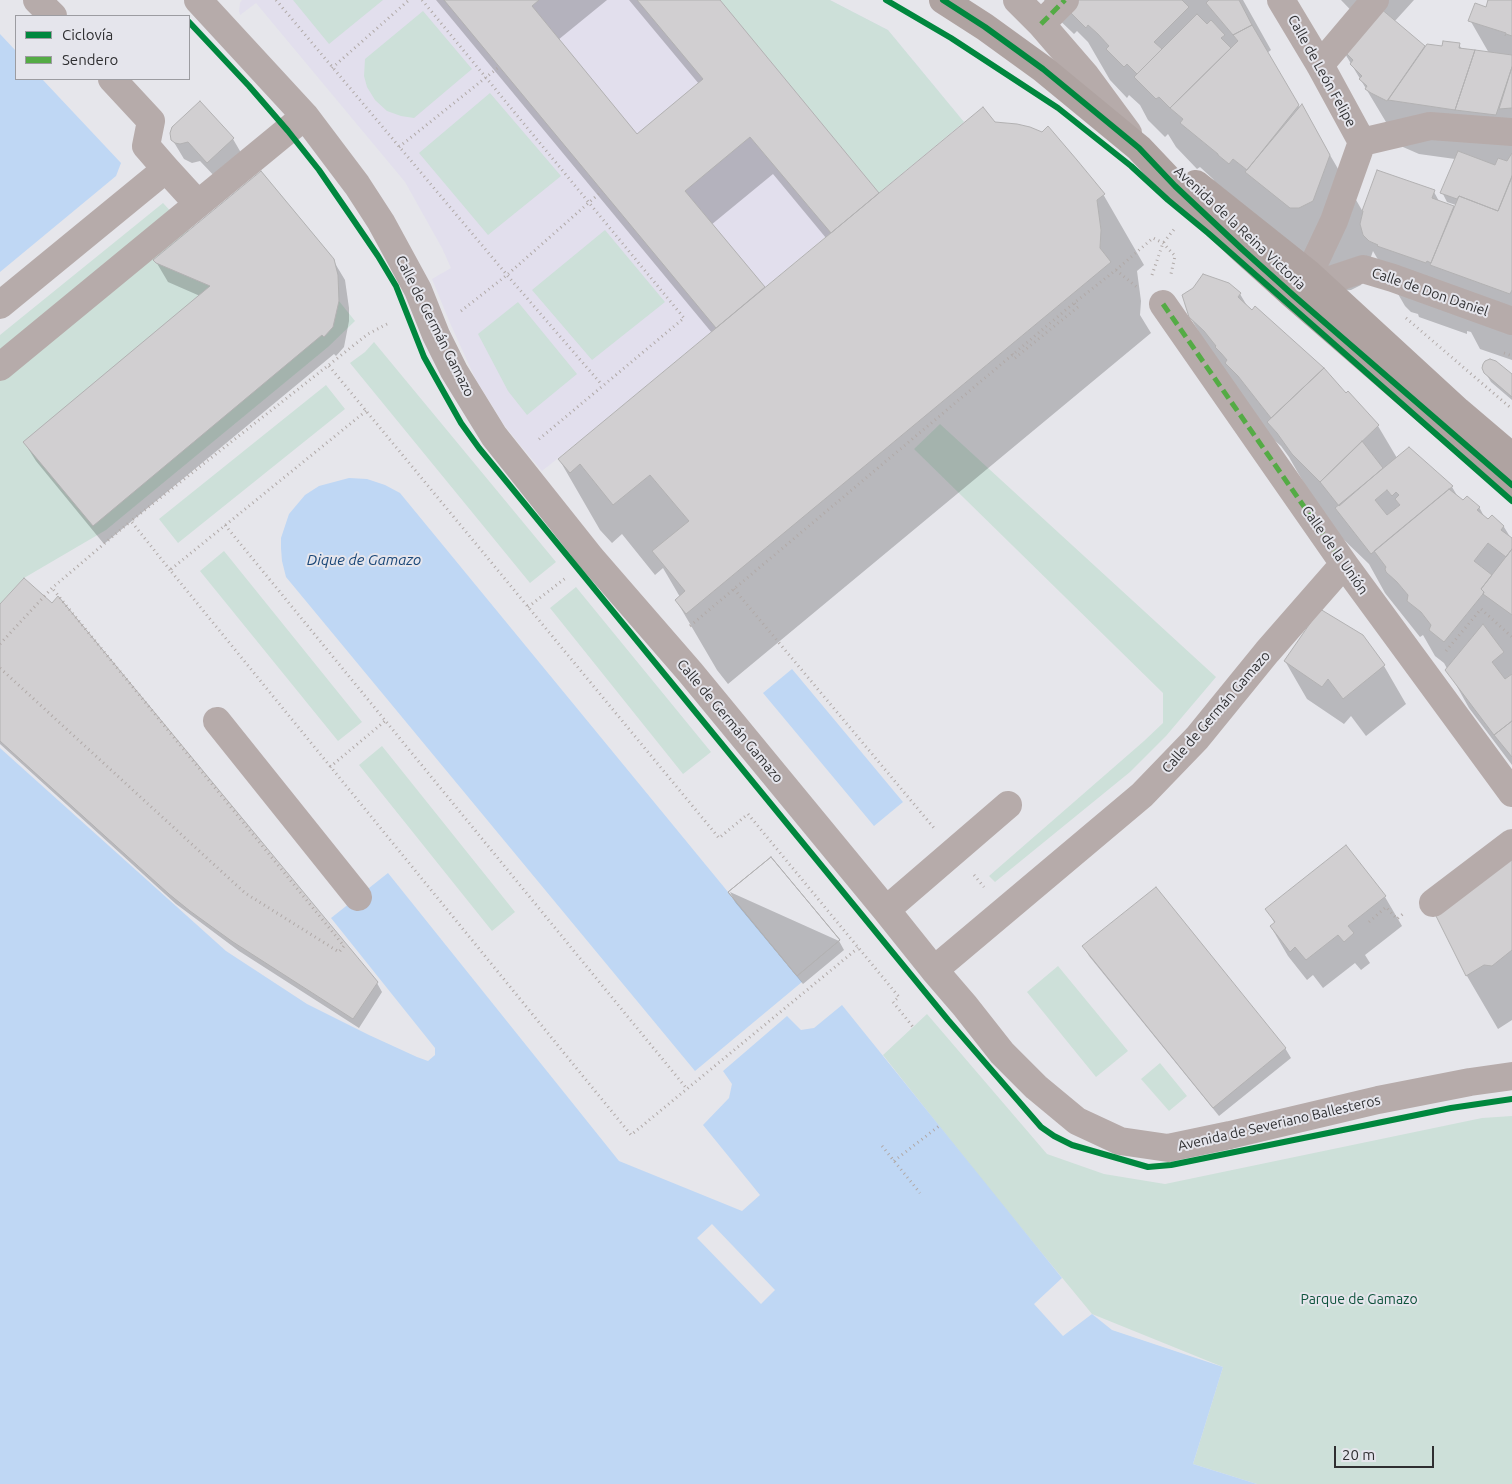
<!DOCTYPE html>
<html>
<head>
<meta charset="utf-8">
<style>
  body { margin:0 }
  #map { position:relative; width:1512px; height:1484px; overflow:hidden; background:#e6e6eb; font-family:Ubuntu,sans-serif }
  canvas { display:block }
  .legend { position:absolute; left:15px; top:15px; width:175px; height:65px; box-sizing:border-box; background:#e5e5ec; border:1px solid #9c9ca1; margin:0; padding:6px 9px; list-style:none; font-size:15px; color:#2f2f31 }
  .legend li { display:flex; align-items:center; gap:10px; height:25px }
  .legend b { width:25px; border:1px solid #9c9ca1 }
  .scale { position:absolute; left:1334px; top:1446px; width:100px; height:22px; box-sizing:border-box; border:2px solid #2f2f31; border-top:0; padding-left:6px; font-size:15px; line-height:18px; white-space:nowrap; color:#2f2f31; -webkit-text-stroke:4px #e5e5ec; paint-order:stroke }
</style>
</head>
<body>
<div id="map">
<canvas width="1512" height="1484"></canvas>
<ul class="legend">
<li><b style="height:6px;background:#00873e"></b>Ciclovía</li>
<li><b style="height:6px;background:#54ab45"></b>Sendero</li>
</ul>
<div class="scale">20 m</div>
</div>
<script>
const ctx = document.querySelector('canvas').getContext('2d');
ctx.lineJoin = 'round';
function paint(path, color) {
  ctx.fillStyle = color;
  ctx.fill(path, 'evenodd');
}
function poly(rows) {
  const path = new Path2D();
  for (const r of rows) {
    path.moveTo(r[0], r[1]);
    for (let i = 2; i < r.length; i += 2) path.lineTo(r[i], r[i + 1]);
  }
  return path;
}
function trace(path, color, width, dash) {
  ctx.strokeStyle = color;
  ctx.lineWidth = width;
  ctx.lineCap = dash ? 'butt' : 'round';
  ctx.setLineDash(dash || []);
  ctx.stroke(path);
}
function drawText(font, color, halo, rows, align = 'center') {
  ctx.font = font + ' Ubuntu,sans-serif';
  ctx.lineWidth = 4;
  ctx.setLineDash([]);
  ctx.textBaseline = 'middle';
  ctx.strokeStyle = halo;
  ctx.fillStyle = color;
  for (const [text, x, y, turn = 0] of rows) {
    ctx.save();
    ctx.translate(x, y);
    ctx.rotate((+turn || 0) * Math.PI / 180);
    ctx.textAlign = isNaN(turn) ? turn : align;
    if (halo) ctx.strokeText(text, 0, 0);
    ctx.fillText(text, 0, 0);
    ctx.restore();
  }
}
const education = poly([
  [242,0,830,0,888,30,964,122,588,434,542,471,520,445,504,425,475,378,450,323,432,279,451,268,442,248,405,182,256,3,240,15,239,11,240,3]
]);
const green = poly([
  [293,0,383,0,329,44],
  [720,0,830,0,888,30,964,122,879,193],
  [423,11,472,69,414,118,401,116,387,111,375,100,367,87,364,76,365,59],
  [490,93,561,176,488,235,419,153],
  [261,171,334,259,338,275,339,301,355,321,328,347,106,530,24,578,0,604,0,335,163,203,189,231],
  [605,230,665,302,592,360,532,290],
  [518,302,577,374,527,415,508,391,478,334],
  [374,342,556,562,530,583,350,363,365,352],
  [326,385,345,409,178,543,159,519],
  [940,424,1216,677,1166,736,1130,772,995,882,989,876,1144,741,1163,723,1163,693,914,449],
  [224,551,362,722,338,741,200,571],
  [576,587,711,752,683,774,550,608],
  [382,746,515,912,492,931,359,765],
  [1058,966,1128,1051,1096,1077,1027,992],
  [927,1014,1047,1154,1104,1174,1165,1184,1482,1118,1512,1116,1512,1484,1257,1484,1193,1464,1223,1367,1092,1314,989,1189,883,1055],
  [1160,1063,1187,1096,1169,1111,1141,1079]
]);
const water = poly([
  [0,34,16,51,16,79,42,79,121,163,116,176,0,272],
  [349,478,367,479,385,485,400,493,802,982,695,1071,286,577,282,561,281,548,281,538,289,514,305,495,319,486],
  [792,669,903,802,874,826,763,693],
  [0,748,226,951,307,1004,369,1035,417,1057,428,1061,435,1055,435,1048,331,918,388,873,619,1161,742,1211,760,1195,703,1125,729,1098,732,1084,723,1071,787,1016,801,1030,814,1028,842,1005,1062,1278,1034,1304,1063,1336,1092,1314,1112,1330,1223,1367,1193,1464,1257,1484,0,1484]
]);
const pier = poly([
  [712,1224,775,1290,761,1304,697,1238]
]);
const shadow = poly([
  [436,0,607,0,558,40,637,135,699,84,629,0,718,0,879,194,994,123,1103,194,1144,265,1137,271,1141,301,1140,315,1151,333,728,684,717,670,676,600,680,597,663,568,655,575,622,534,612,543,600,530,559,459,712,333],
  [773,174,826,238,765,289,711,225],
  [1044,0,1243,0,1271,50,1267,53,1299,107,1301,105,1363,212,1434,192,1440,203,1454,207,1455,209,1456,205,1447,202,1442,192,1455,159,1419,154,1403,147,1398,142,1341,47,1366,26,1341,0,1414,0,1394,22,1425,47,1443,47,1459,45,1462,49,1489,53,1470,20,1486,8,1489,0,1512,0,1512,360,1480,349,1471,332,1467,331,1467,334,1419,317,1418,314,1411,312,1405,306,1373,251,1361,285,1351,290,1339,291,1222,194,1213,179,1200,167,1197,169,1176,147,1168,134,1165,137,1148,120,1140,105,1129,95,1127,98,1110,80,1088,42,1077,31,1074,34,1051,12],
  [200,103,233,139,244,158,219,181,200,161,192,163,184,159,172,139],
  [155,260,333,260,345,280,349,308,349,321,344,347,336,356,334,354,104,544,36,461,24,442,200,296,168,282],
  [1229,284,1240,294,1249,309,1323,369,1346,395,1378,426,1397,458,1409,448,1452,487,1458,497,1463,501,1479,507,1485,518,1488,521,1492,517,1504,527,1512,540,1512,765,1469,708,1444,663,1435,656,1423,635,1420,637,1385,593,1369,564,1342,538,1317,506,1289,457,1281,446,1267,434,1232,388,1190,317],
  [1485,372,1512,376,1512,400,1491,382],
  [0,606,377,983,382,992,359,1028,239,951,176,904,0,744],
  [1362,636,1384,666,1406,704,1366,736,1351,716,1344,724,1307,699,1285,661],
  [1346,847,1385,897,1402,926,1365,955,1370,963,1361,970,1355,963,1323,988,1313,975,1307,980,1288,956,1271,927,1275,924,1267,909],
  [1512,856,1512,1020,1498,1029,1467,976,1437,914],
  [730,892,839,941,844,950,803,984,735,902],
  [1084,947,1285,1048,1291,1058,1219,1116,1089,956]
]);
const building = poly([
  [444,0,539,0,532,6,637,134,703,79,637,0,720,0,879,193,831,233,750,137,685,191,765,287,716,328,444,0],
  [1073,0,1182,0,1189,7,1154,42,1162,49,1137,74,1127,64,1124,67,1106,49,1109,46,1098,34,1088,25,1086,28,1067,9,1073,0],
  [1209,0,1239,0,1252,25,1233,35,1206,3,1209,0],
  [1488,0,1512,0,1512,36,1506,34,1505,36,1506,33,1468,21,1475,3,1486,7,1488,0],
  [1380,8,1425,46,1387,101,1371,93,1365,89,1367,86,1359,79,1362,76,1350,64,1353,60,1340,47,1380,8],
  [1197,14,1207,24,1211,20,1225,35,1221,38,1231,48,1170,108,1159,97,1156,99,1134,77,1197,14],
  [1252,25,1299,105,1247,170,1233,159,1229,164,1218,155,1218,154,1180,123,1183,119,1170,108,1238,41,1233,35,1252,25],
  [1443,41,1460,43,1459,48,1475,50,1455,110,1388,100,1427,44,1442,46,1443,41],
  [1475,50,1512,55,1512,67,1496,115,1455,110,1475,50],
  [1512,67,1512,108,1499,109,1504,93,1512,67],
  [200,101,234,138,207,163,188,142,180,144,175,143,171,140,170,133,172,127,200,101],
  [1302,104,1330,155,1313,201,1299,208,1290,208,1245,172,1302,104],
  [983,107,995,122,1017,124,1030,127,1042,132,1048,126,1077,160,1105,194,1097,200,1101,230,1100,248,1111,262,686,614,675,600,685,591,652,551,689,521,650,475,613,505,580,464,570,473,558,459,983,107],
  [1458,151,1495,165,1498,158,1507,161,1512,153,1512,177,1498,211,1459,196,1457,199,1440,193,1458,151],
  [1377,170,1435,190,1432,198,1454,206,1431,263,1427,261,1426,263,1377,246,1378,245,1369,241,1363,235,1360,224,1363,211,1362,211,1377,170],
  [261,171,334,259,338,275,339,301,333,327,324,337,322,335,93,526,23,442,210,286,156,263,153,260,261,171],
  [1512,176,1512,290,1510,294,1430,265,1459,196,1498,211,1512,176],
  [1203,274,1229,283,1241,293,1238,297,1252,310,1255,306,1324,368,1271,418,1238,376,1225,363,1227,360,1221,353,1215,347,1216,346,1204,331,1189,317,1182,295,1193,288,1203,274],
  [1490,359,1496,361,1512,374,1512,397,1484,373,1482,368,1483,364,1485,361,1490,359],
  [1324,368,1346,393,1348,391,1379,425,1320,482,1292,454,1277,433,1267,422,1324,368],
  [1362,441,1383,468,1339,506,1320,482,1362,441],
  [1409,447,1453,486,1371,554,1335,508,1409,447],
  [1387,490,1392,496,1396,492,1399,495,1395,499,1400,505,1387,515,1375,500,1387,490],
  [1449,489,1463,500,1467,496,1480,507,1477,510,1488,519,1492,515,1504,526,1501,530,1512,538,1512,549,1506,557,1488,543,1474,561,1492,575,1481,589,1484,592,1483,594,1444,642,1429,630,1431,625,1421,612,1407,601,1408,595,1397,582,1386,572,1385,569,1386,567,1374,551,1449,489],
  [1512,549,1512,615,1483,594,1484,592,1481,589,1512,549],
  [24,578,52,603,58,596,378,982,353,1019,233,942,190,911,169,894,0,741,0,604,24,578],
  [1320,609,1363,635,1385,665,1343,699,1328,679,1322,687,1284,661,1320,609],
  [1483,624,1504,652,1492,662,1505,679,1512,674,1512,721,1494,735,1445,670,1483,624],
  [1512,721,1512,757,1494,735,1512,721],
  [1346,845,1386,896,1348,926,1354,933,1344,942,1338,935,1306,960,1295,947,1290,952,1270,926,1275,922,1265,909,1346,845],
  [1512,854,1512,950,1492,966,1484,965,1466,976,1435,914,1512,854],
  [771,857,840,940,797,976,728,892,771,857],
  [771,857,840,940,797,976,728,892,771,857],
  [1156,887,1286,1048,1213,1108,1082,946,1156,887]
]);
const path = poly([
  [276,0,507,275,602,385],
  [422,0,684,318,538,440],
  [332,68,409,0],
  [399,147,499,67],
  [1116,270,1138,288],
  [1152,275,1163,243,1176,227],
  [461,311,507,275,602,191],
  [1406,318,1512,409],
  [1504,353,1512,356],
  [1012,354,1015,358,1078,307,1074,303,1116,270,1153,238,1163,243,1175,256,1171,274],
  [329,366,719,838,748,814,899,997,893,1002,913,1027],
  [366,411,170,570,631,1135,858,948],
  [225,525,687,1089],
  [170,570,131,521,368,334,387,324],
  [734,589,934,828],
  [528,607,567,577],
  [690,626,1074,303],
  [0,644,52,588,131,521],
  [1446,651,1481,609,1512,637],
  [0,668,245,893,339,952,344,946,52,588],
  [330,767,385,721],
  [974,875,984,887],
  [1369,922,1386,907,1397,919,1404,913],
  [882,1146,920,1193],
  [894,1161,939,1126]
]);
const minor = poly([
  [37,0,53,16],
  [198,0,305,116,357,185,381,222,418,290,436,335,454,371,494,436,591,558,690,672,886,910,934,970,965,1006,1002,1053,1036,1087,1077,1121,1120,1141,1168,1148,1230,1135,1378,1100,1470,1082,1512,1076],
  [1017,0,1041,24,1086,76,1128,133],
  [1281,0,1320,65,1362,142],
  [1041,24,1065,0],
  [1320,65,1375,0],
  [112,79,151,121,146,146,166,169],
  [1362,142,1430,126,1512,132],
  [1309,274,1334,221,1362,142],
  [1318,284,1363,269,1393,278,1512,321],
  [1163,304,1344,564,1512,793],
  [0,305,166,169,198,204],
  [0,367,305,116],
  [217,721,358,897],
  [1433,903,1512,843],
  [886,910,1008,805],
  [934,970,1142,795,1197,738,1267,652,1344,564]
]);
const major = poly([
  [943,0,985,27,1043,69,1139,148,1175,186,1243,250,1293,295,1512,485],
  [1196,184,1309,274,1458,411,1512,457]
]);
const quiet = poly([
  [1041,24,1065,0],
  [1163,304,1344,564]
]);
const cycleway = poly([
  [886,0,951,38,1058,108,1131,166,1168,200,1208,233,1512,501],
  [943,0,985,27,1043,69,1139,148,1175,186,1243,250,1293,295,1512,485],
  [189,22,249,86,288,131,319,170,350,215,378,256,396,286,424,357,461,423,479,448,948,1020,1041,1127,1054,1136,1072,1145,1148,1167,1171,1165,1451,1108,1512,1099]
]);
const streetNames = [
  ["Calle de León Felipe",1322,71,61],
  ["Avenida de la Reina Victoria",1240,228,43],
  ["Calle de Don Daniel",1430,292,19],
  ["Calle de Germán Gamazo",435,326,63],
  ["Calle de la Unión",1335,550,55],
  ["Calle de Germán Gamazo",1216,712,-49],
  ["Calle de Germán Gamazo",730,721,50],
  ["Avenida de Severiano Ballesteros",1279,1123,-13]
];
const parkNames = [
  ["Parque de Gamazo",1359,1299]
];
const waterNames = [
  ["Dique de Gamazo",364,560]
];
paint(education, '#e2dfed');
paint(green, '#cde0d9');
paint(water, '#bfd7f4');
paint(pier, '#e6e6eb');
paint(shadow, '#0003');
paint(building, '#d1cfd1');
trace(building, '#b2b1b2', 1);
trace(path, '#b0a9a7', 3, [1, 4]);
trace(minor, '#b6abaa', 28);
trace(major, '#afa3a1', 28);
trace(quiet, '#54ab45', 5, [10, 5]);
trace(cycleway, '#00873e', 6);
drawText('14px', '#2f2f31', '#e5e5ec', streetNames);
drawText('14px', '#0e533c', '#e5e5ec', parkNames);
drawText('italic 15px', '#184677', '#e5e5ec', waterNames);
</script>
</body>
</html>
